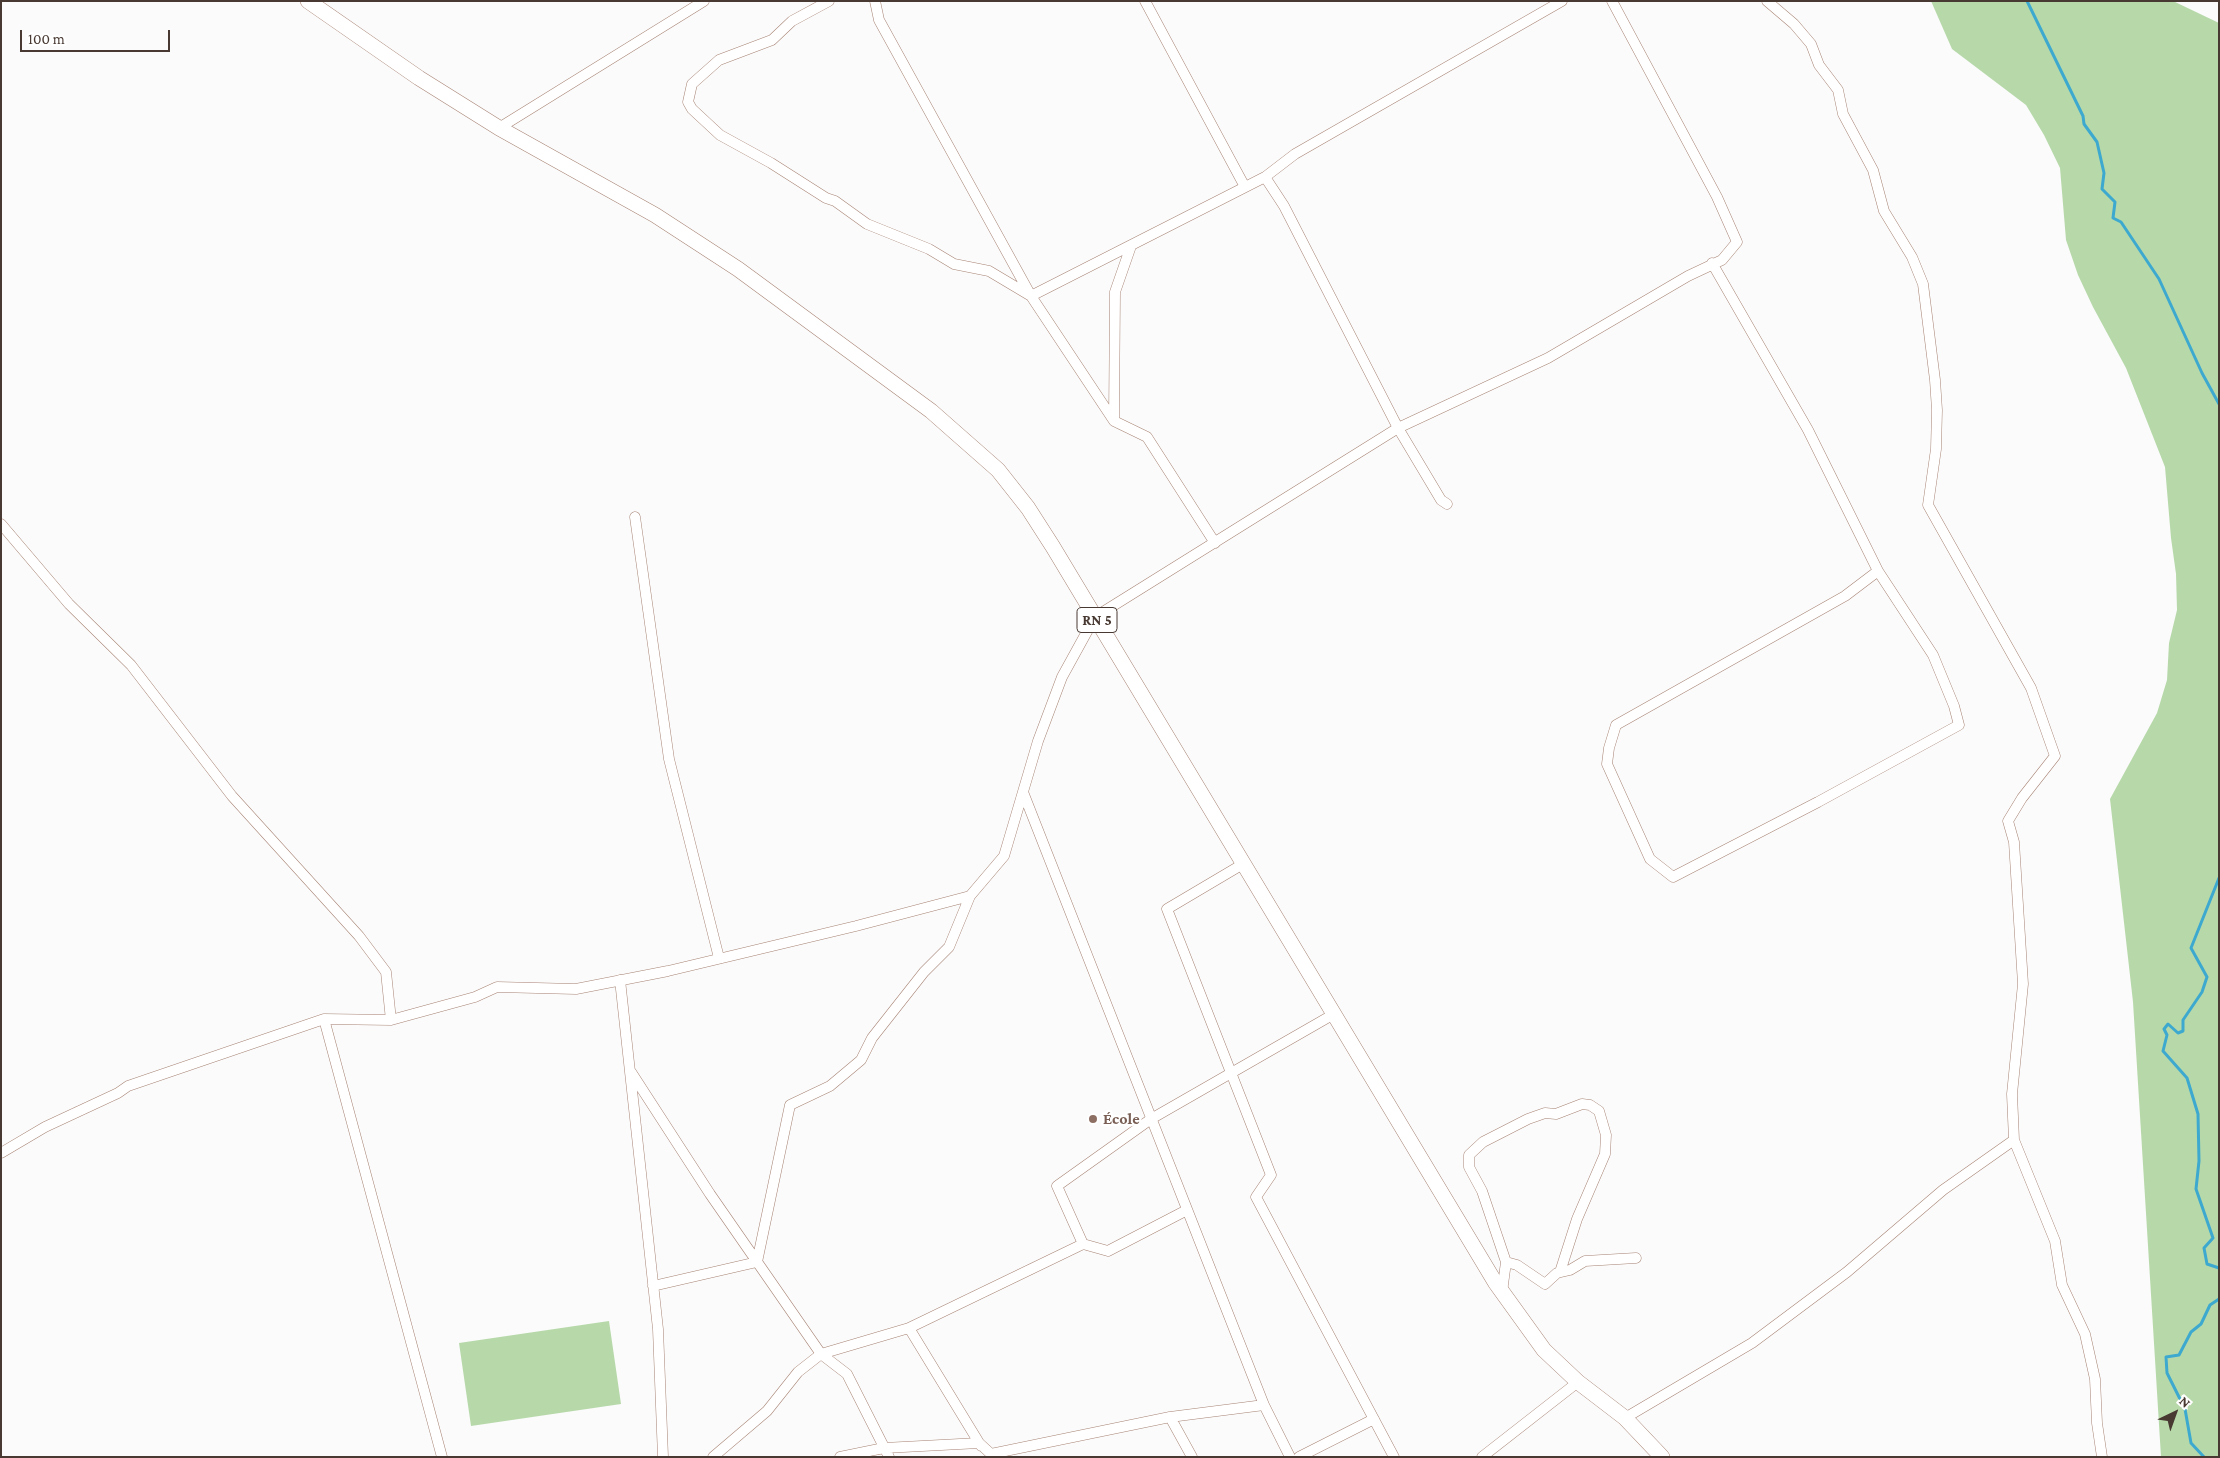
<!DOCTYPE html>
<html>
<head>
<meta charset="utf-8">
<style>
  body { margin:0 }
  #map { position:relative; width:2220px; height:1458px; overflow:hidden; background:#fbfbfb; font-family:"Crimson Pro",serif }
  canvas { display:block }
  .frame { position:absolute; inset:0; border:2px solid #483932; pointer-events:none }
  .north { position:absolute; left:2150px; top:1388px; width:50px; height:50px; -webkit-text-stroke:4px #fff; paint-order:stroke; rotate:42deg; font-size:14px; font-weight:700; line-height:20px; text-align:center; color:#483932 }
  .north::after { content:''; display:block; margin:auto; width:18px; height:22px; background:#483932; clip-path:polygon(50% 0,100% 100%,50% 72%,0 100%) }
  .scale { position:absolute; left:20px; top:30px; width:150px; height:22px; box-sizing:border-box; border:2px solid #483932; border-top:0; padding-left:6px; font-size:15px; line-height:18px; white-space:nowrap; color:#483932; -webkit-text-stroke:4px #fff; paint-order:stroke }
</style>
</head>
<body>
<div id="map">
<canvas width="2220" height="1458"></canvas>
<div class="frame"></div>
<div class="north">N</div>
<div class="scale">100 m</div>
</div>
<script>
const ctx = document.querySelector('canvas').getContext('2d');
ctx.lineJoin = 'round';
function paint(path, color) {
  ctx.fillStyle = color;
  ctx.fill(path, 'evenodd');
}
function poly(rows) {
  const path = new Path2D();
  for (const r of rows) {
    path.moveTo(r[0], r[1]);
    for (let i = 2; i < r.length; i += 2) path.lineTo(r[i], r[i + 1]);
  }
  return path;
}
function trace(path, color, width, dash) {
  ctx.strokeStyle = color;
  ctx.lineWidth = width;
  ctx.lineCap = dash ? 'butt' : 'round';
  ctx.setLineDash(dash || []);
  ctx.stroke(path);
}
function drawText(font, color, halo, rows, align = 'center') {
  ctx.font = font + ' "Crimson Pro",serif';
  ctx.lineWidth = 4.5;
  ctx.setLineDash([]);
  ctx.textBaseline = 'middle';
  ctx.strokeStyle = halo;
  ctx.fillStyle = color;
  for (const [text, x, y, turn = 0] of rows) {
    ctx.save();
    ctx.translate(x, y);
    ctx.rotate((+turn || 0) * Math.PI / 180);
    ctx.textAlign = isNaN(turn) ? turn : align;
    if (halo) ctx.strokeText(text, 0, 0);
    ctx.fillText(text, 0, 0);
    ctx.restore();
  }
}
const green = poly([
  [1931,1,2173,1,2219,23,2219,1457,2161,1457,2133,1002,2110,799,2157,713,2167,680,2169,643,2177,610,2176,574,2171,538,2165,467,2126,368,2093,307,2078,275,2066,240,2060,168,2044,135,2026,105,1952,49],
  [609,1321,621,1404,471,1426,459,1343]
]);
const stream = poly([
  [2027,1,2083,116,2084,124,2097,142,2104,173,2102,189,2115,202,2113,218,2121,222,2159,279,2202,373,2219,404],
  [2219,878,2191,948,2207,977,2202,992,2183,1020,2183,1031,2178,1033,2168,1024,2164,1029,2167,1035,2163,1051,2187,1078,2198,1114,2199,1161,2196,1189,2213,1238,2204,1248,2207,1264,2219,1268],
  [2204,1457,2191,1443,2185,1409,2167,1373,2166,1357,2179,1355,2191,1332,2201,1324,2210,1305,2219,1299]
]);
const minor = poly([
  [829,1,792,21,772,40,719,60,692,84,688,102,692,109,720,135,771,163,826,198,835,201,867,224,929,249,954,264,989,271,1031,296],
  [875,1,879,20,1031,296],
  [1145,1,1245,187],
  [1767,1,1794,24,1811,44,1819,65,1838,90,1843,114,1873,170,1884,211,1912,257,1923,284,1935,380,1937,410,1936,449,1928,505,2031,688,2055,756,2022,798,2008,821,2014,842,2023,984,2012,1094,2014,1140,2055,1241,2062,1285,2085,1334,2095,1379,2097,1423,2102,1457],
  [499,128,704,1],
  [1265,177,1284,206,1398,428,1441,500,1447,504],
  [1712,263,1808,430,1878,571,1845,596,1616,725,1609,748,1607,764,1650,859,1673,877,1818,802,1959,725,1954,706,1933,655,1878,571],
  [1114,421,1115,292,1131,246],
  [635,517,669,759,719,958],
  [1,524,69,604,131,665,232,796,359,936,386,972,391,1020],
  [1215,543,1147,437,1114,421,1031,296,1265,177,1295,154,1562,1],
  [1023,792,1264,1405,1290,1457],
  [1243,864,1167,909,1271,1175,1256,1197,1394,1457],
  [620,980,658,1329,663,1457],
  [324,1019,442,1457],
  [631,1072,710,1194,821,1354,847,1374,889,1457],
  [1,1153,45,1127,118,1093,128,1086,324,1019,391,1020,475,997,497,987,576,989,668,971,856,926,970,896,1004,856,1038,741,1062,677,1095,617,1398,428,1548,358,1688,276,1722,260,1737,242,1717,197,1612,1],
  [1083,1244,1057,1186,1151,1119,1334,1014],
  [1506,1262,1482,1191,1469,1167,1469,1155,1483,1142,1528,1119,1545,1113,1556,1114,1582,1104,1590,1105,1599,1111,1606,1135,1605,1154,1577,1219,1560,1272],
  [653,1286,757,1262,790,1105,830,1086,861,1060,872,1038,924,972,949,947,970,896],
  [1502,1292,1506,1262,1517,1265,1545,1284,1557,1273,1570,1270,1585,1261,1636,1258],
  [909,1328,981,1446],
  [1170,1417,1192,1457],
  [1625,1418,1752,1343,1847,1272,1943,1190,2014,1140],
  [713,1457,767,1411,798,1372,821,1354,909,1328,1083,1244,1108,1251,1187,1210],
  [840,1457,884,1448,979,1443,991,1454,1170,1417,1264,1405],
  [1299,1457,1374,1419],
  [1482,1457,1578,1382]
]);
const primary = poly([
  [308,1,419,78,499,128,655,215,738,269,931,411,998,470,1028,508,1053,547,1495,1282,1544,1350,1578,1382,1625,1418,1662,1457]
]);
const markers = [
  [1093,1119,5,"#8d6e63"]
];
const shields = [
  [1097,620,40]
];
const shieldNames = [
  ["RN 5",1097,620]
];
const educationNames = [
  ["École",1103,1119]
];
paint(green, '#b7d9aa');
trace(stream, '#3da9cf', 3);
trace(minor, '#a78374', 11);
trace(primary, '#a78374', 16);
trace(minor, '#fff', 10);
trace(primary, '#fff', 15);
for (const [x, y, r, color] of markers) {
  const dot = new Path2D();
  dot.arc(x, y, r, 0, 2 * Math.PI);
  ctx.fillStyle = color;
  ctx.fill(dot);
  trace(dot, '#fff', 2);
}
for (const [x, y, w] of shields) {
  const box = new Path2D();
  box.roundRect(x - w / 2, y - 12.5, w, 25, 4);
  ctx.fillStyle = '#fff';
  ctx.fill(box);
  trace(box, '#483932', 1);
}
drawText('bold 15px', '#483932', null, shieldNames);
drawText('bold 16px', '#785e54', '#fff', educationNames, 'left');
</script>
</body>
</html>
